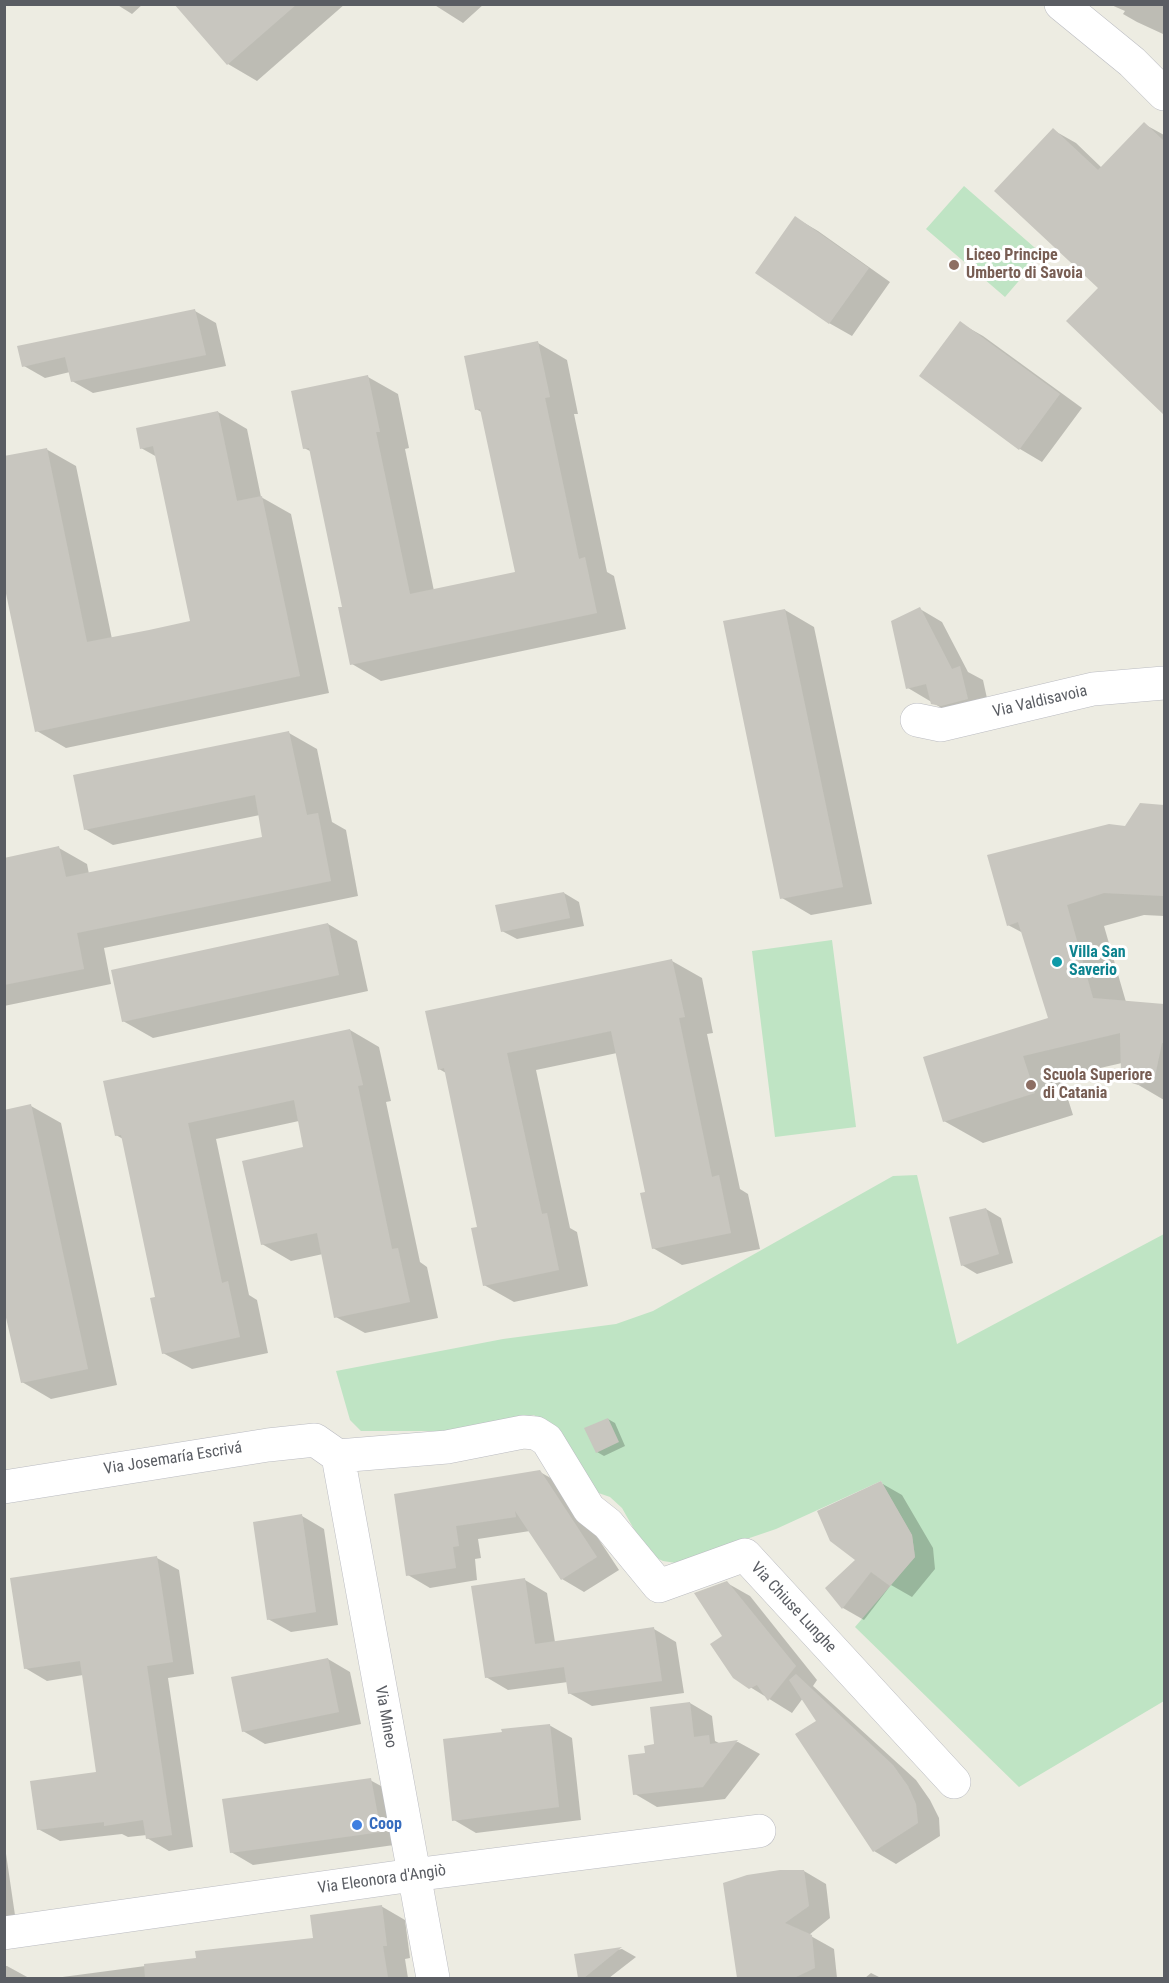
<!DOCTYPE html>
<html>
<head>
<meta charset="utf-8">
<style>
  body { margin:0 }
  #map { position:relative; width:1169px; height:1983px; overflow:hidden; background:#edece2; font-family:"Roboto Condensed",sans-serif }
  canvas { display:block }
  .frame { position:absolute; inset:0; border:6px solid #5a5d63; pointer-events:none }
</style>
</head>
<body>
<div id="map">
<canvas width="1169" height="1983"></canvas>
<div class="frame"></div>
</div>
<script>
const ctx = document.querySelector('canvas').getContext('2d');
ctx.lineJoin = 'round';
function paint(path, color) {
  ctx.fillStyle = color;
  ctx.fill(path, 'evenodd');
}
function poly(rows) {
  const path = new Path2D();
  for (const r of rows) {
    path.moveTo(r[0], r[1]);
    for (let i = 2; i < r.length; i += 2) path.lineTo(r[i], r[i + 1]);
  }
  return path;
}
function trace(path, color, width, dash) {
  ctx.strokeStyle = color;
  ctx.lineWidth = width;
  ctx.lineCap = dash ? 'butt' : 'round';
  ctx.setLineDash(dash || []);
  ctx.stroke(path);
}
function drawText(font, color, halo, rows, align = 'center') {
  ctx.font = font + ' "Roboto Condensed",sans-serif';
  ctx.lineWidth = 6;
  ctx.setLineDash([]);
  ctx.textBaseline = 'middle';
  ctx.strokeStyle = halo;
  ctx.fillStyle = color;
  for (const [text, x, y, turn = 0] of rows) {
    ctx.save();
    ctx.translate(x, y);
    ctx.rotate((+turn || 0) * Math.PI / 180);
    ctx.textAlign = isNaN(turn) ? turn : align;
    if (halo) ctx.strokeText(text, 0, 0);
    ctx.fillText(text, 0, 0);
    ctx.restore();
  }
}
const green = poly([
  [964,186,1042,254,1005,297,926,229],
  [832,940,856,1127,775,1137,752,951],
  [917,1175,957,1344,1164,1234,1164,1701,1019,1787,855,1627,915,1557,912,1535,881,1481,776,1529,676,1563,663,1561,648,1554,622,1508,610,1497,587,1489,559,1435,534,1415,447,1431,361,1431,350,1420,336,1371,503,1339,616,1324,653,1311,893,1176]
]);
const shadow = poly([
  [116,4,143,4,132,14],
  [176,4,345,4,257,81,228,64],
  [433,4,484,4,463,23],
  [1109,4,1164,4,1164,32,1163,34,1137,22,1123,14,1125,11],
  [1144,124,1164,135,1164,413,1068,321,1100,288,1053,130,1076,143,1102,168],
  [796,218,818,231,890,282,852,336,829,323],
  [195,311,216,323,226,366,93,393,72,381,70,372,45,378,24,366],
  [960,323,983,336,1082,408,1042,462,1020,449,921,376],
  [538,343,567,360,578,414,574,414,607,572,614,576,626,629,381,681,352,664,344,608,312,452,304,448,368,377,398,394,409,448,405,449,434,591,516,573,483,413,476,409],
  [218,412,247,429,261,497,291,514,329,693,66,748,37,731,46,449,76,466,112,639,191,623,157,457,141,448],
  [920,609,942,622,968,672,983,680,990,712,955,716,908,688],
  [785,610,814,627,872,904,811,915,782,898],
  [289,733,317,749,332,822,346,830,358,896,104,948,111,984,4,1006,4,859,59,848,87,864,89,874,264,838,260,815,113,845,85,829],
  [1140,805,1164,807,1164,916,1144,915,1104,926,1126,1002,1164,1005,1164,1100,1130,1080,1122,1063,1061,1077,1073,1115,983,1143,944,1121,1050,1019,1023,933,1008,925,1125,827],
  [564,893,579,902,584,926,517,939,502,931],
  [328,924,357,941,368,991,153,1038,123,1021],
  [672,961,702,978,713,1033,707,1034,740,1189,748,1194,760,1249,682,1265,653,1248,647,1193,617,1053,536,1070,570,1228,577,1232,588,1286,514,1302,484,1285,479,1228,446,1073,439,1069],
  [350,1030,379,1047,391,1101,386,1102,420,1262,427,1267,438,1318,365,1333,336,1317,323,1254,291,1261,262,1244,305,1148,299,1121,216,1139,249,1295,257,1300,268,1353,192,1369,163,1353,157,1298,123,1139,116,1135],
  [31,1106,61,1123,117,1385,51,1399,22,1382],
  [986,1209,1001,1218,1013,1263,977,1274,962,1265],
  [608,1419,615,1423,625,1446,604,1456,597,1452],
  [540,1472,563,1485,619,1570,584,1592,562,1579,530,1531,478,1539,481,1558,475,1559,477,1580,430,1588,408,1575,396,1495],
  [881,1483,902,1495,933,1548,935,1569,912,1597,891,1585,864,1620,843,1608,827,1588,858,1560],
  [302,1516,324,1529,338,1625,291,1632,268,1619],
  [157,1558,179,1570,194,1674,168,1678,193,1847,169,1851,147,1838,147,1835,128,1837,122,1834,60,1841,38,1829,98,1774,83,1675,47,1681,25,1668],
  [525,1580,547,1593,555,1642,654,1629,676,1642,684,1693,592,1706,569,1693,568,1682,508,1690,486,1677],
  [727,1583,750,1596,817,1680,813,1686,916,1780,930,1800,939,1818,940,1836,896,1864,874,1851,818,1721,803,1698,792,1713,750,1687,724,1637],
  [328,1659,350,1672,361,1724,265,1744,243,1731],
  [690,1703,712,1716,715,1741,721,1744,738,1742,760,1754,725,1799,657,1807,635,1794,646,1755],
  [549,1725,572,1738,581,1820,476,1833,454,1820],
  [370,1780,392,1792,401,1844,253,1865,231,1852],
  [4,1840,16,1922,4,1924],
  [804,1871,826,1884,830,1918,809,1935,834,1949,837,1978,739,1978,725,1884],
  [381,1906,405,1920,410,1958,405,1959,408,1978,55,1978,198,1959,315,1940],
  [622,1949,636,1957,609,1978,580,1978,576,1956],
  [4,1966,7,1966,29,1978,4,1978],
  [871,1973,881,1978,865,1978]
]);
const building = poly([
  [174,4,297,4,227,65],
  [1144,122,1164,141,1164,415,1066,321,1098,288,994,191,1053,128,1098,170],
  [795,216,869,268,829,324,755,273],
  [195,309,206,355,71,382,65,357,22,367,17,346],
  [960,321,1060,394,1019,450,919,376],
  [538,341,550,397,545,398,579,559,585,557,597,613,350,665,338,607,342,607,309,448,303,449,291,391,368,375,380,432,376,432,410,594,515,572,480,409,475,410,464,356],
  [218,411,237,501,262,496,300,676,35,732,4,584,4,456,47,448,87,642,149,630,190,621,153,446,140,449,136,428],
  [920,607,952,669,960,666,968,699,941,706,931,704,926,684,906,689,891,621],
  [785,609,843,887,780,899,723,621],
  [289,731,307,815,318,813,331,881,77,933,84,969,4,985,4,858,59,846,66,877,262,837,255,795,84,830,73,775],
  [1140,803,1164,805,1164,896,1104,893,1067,905,1093,998,1164,1004,1164,1043,1162,1043,1155,1076,1149,1082,1138,1085,1129,1082,1121,1074,1120,1033,1023,1056,1035,1093,943,1122,923,1057,1048,1018,1018,922,1007,926,987,855,1109,824,1125,826],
  [564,892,570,918,501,932,495,905],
  [328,923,339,975,122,1022,111,970],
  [672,959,685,1017,679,1018,712,1177,719,1175,731,1233,652,1249,640,1193,645,1192,611,1031,507,1053,542,1214,547,1213,559,1270,483,1286,471,1228,477,1227,444,1068,438,1070,425,1011],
  [350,1029,363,1085,358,1086,392,1249,398,1248,410,1302,334,1318,317,1233,261,1245,242,1161,303,1147,294,1100,188,1123,222,1283,228,1281,240,1337,162,1354,150,1298,155,1297,121,1135,115,1136,103,1081],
  [31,1104,88,1369,21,1383,4,1309,4,1110],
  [986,1208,999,1254,961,1266,949,1217],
  [608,1418,619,1442,596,1453,584,1428],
  [540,1470,597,1557,561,1580,515,1511,516,1517,456,1526,459,1546,453,1547,456,1568,406,1576,394,1494],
  [881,1481,912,1535,915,1557,890,1586,871,1572,842,1609,825,1588,855,1560,830,1541,817,1511],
  [302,1514,316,1612,267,1620,253,1522],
  [157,1556,173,1662,147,1666,172,1835,146,1839,143,1820,104,1826,104,1822,37,1830,30,1781,96,1772,80,1661,24,1669,10,1578],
  [525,1578,535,1644,654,1627,662,1681,568,1694,564,1667,485,1678,471,1586],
  [727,1581,796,1666,768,1701,757,1685,749,1689,733,1678,710,1644,722,1636,694,1593],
  [328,1658,339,1712,242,1732,231,1677],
  [796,1674,893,1765,908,1786,916,1804,918,1823,873,1852,795,1734,816,1721,789,1680],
  [690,1702,694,1737,709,1735,710,1744,738,1740,703,1787,633,1795,628,1755,645,1753,644,1746,654,1744,650,1707],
  [550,1724,559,1807,452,1821,443,1739,502,1732,501,1729],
  [371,1778,381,1832,230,1853,222,1799],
  [780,1870,804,1870,809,1906,785,1923,812,1935,815,1968,794,1978,737,1978,723,1883,747,1875],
  [382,1905,387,1946,383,1946,388,1978,145,1978,144,1964,196,1958,195,1951,313,1938,310,1915],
  [622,1947,584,1978,578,1978,574,1954]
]);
const minor = poly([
  [1061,4,1132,62,1164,94],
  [917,720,941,725,1093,689,1164,683],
  [338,1456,447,1447,523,1432,536,1433,547,1440,589,1509,608,1524,659,1586,745,1555,954,1782],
  [338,1456,433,1978],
  [4,1487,268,1445,315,1440,338,1456],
  [4,1933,413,1875,759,1831]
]);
const markers = [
  [954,265,6,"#8d6e63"],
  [1057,962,6,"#0f9aa8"],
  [1031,1085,6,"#8d6e63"],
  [357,1825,6,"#3f7fe0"]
];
const educationNames = [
  ["Liceo Principe",966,256],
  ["Umberto di Savoia",966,274],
  ["Scuola Superiore",1043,1076],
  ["di Catania",1043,1094]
];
const streetNames = [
  ["Via Valdisavoia",1040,702,-13],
  ["Via Josemaría Escrivá",173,1459,-9],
  ["Via Chiuse Lunghe",793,1608,47],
  ["Via Mineo",385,1717,80],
  ["Via Eleonora d'Angiò",382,1880,-8]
];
const cultureNames = [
  ["Villa San",1069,953],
  ["Saverio",1069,971]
];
const shopNames = [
  ["Coop",369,1825]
];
paint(green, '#bfe4c4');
paint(shadow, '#0003');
paint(building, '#c8c6bf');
trace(minor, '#babbc1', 34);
trace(minor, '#fff', 33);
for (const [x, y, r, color] of markers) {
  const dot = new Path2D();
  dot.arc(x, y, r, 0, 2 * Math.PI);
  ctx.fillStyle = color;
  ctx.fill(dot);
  trace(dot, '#fff', 2);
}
drawText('bold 16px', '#785e54', '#fff', educationNames, 'left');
drawText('16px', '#5a5d63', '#fff', streetNames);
drawText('bold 16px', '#0d838f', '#fff', cultureNames, 'left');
drawText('bold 16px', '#366cbe', '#fff', shopNames, 'left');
</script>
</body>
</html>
